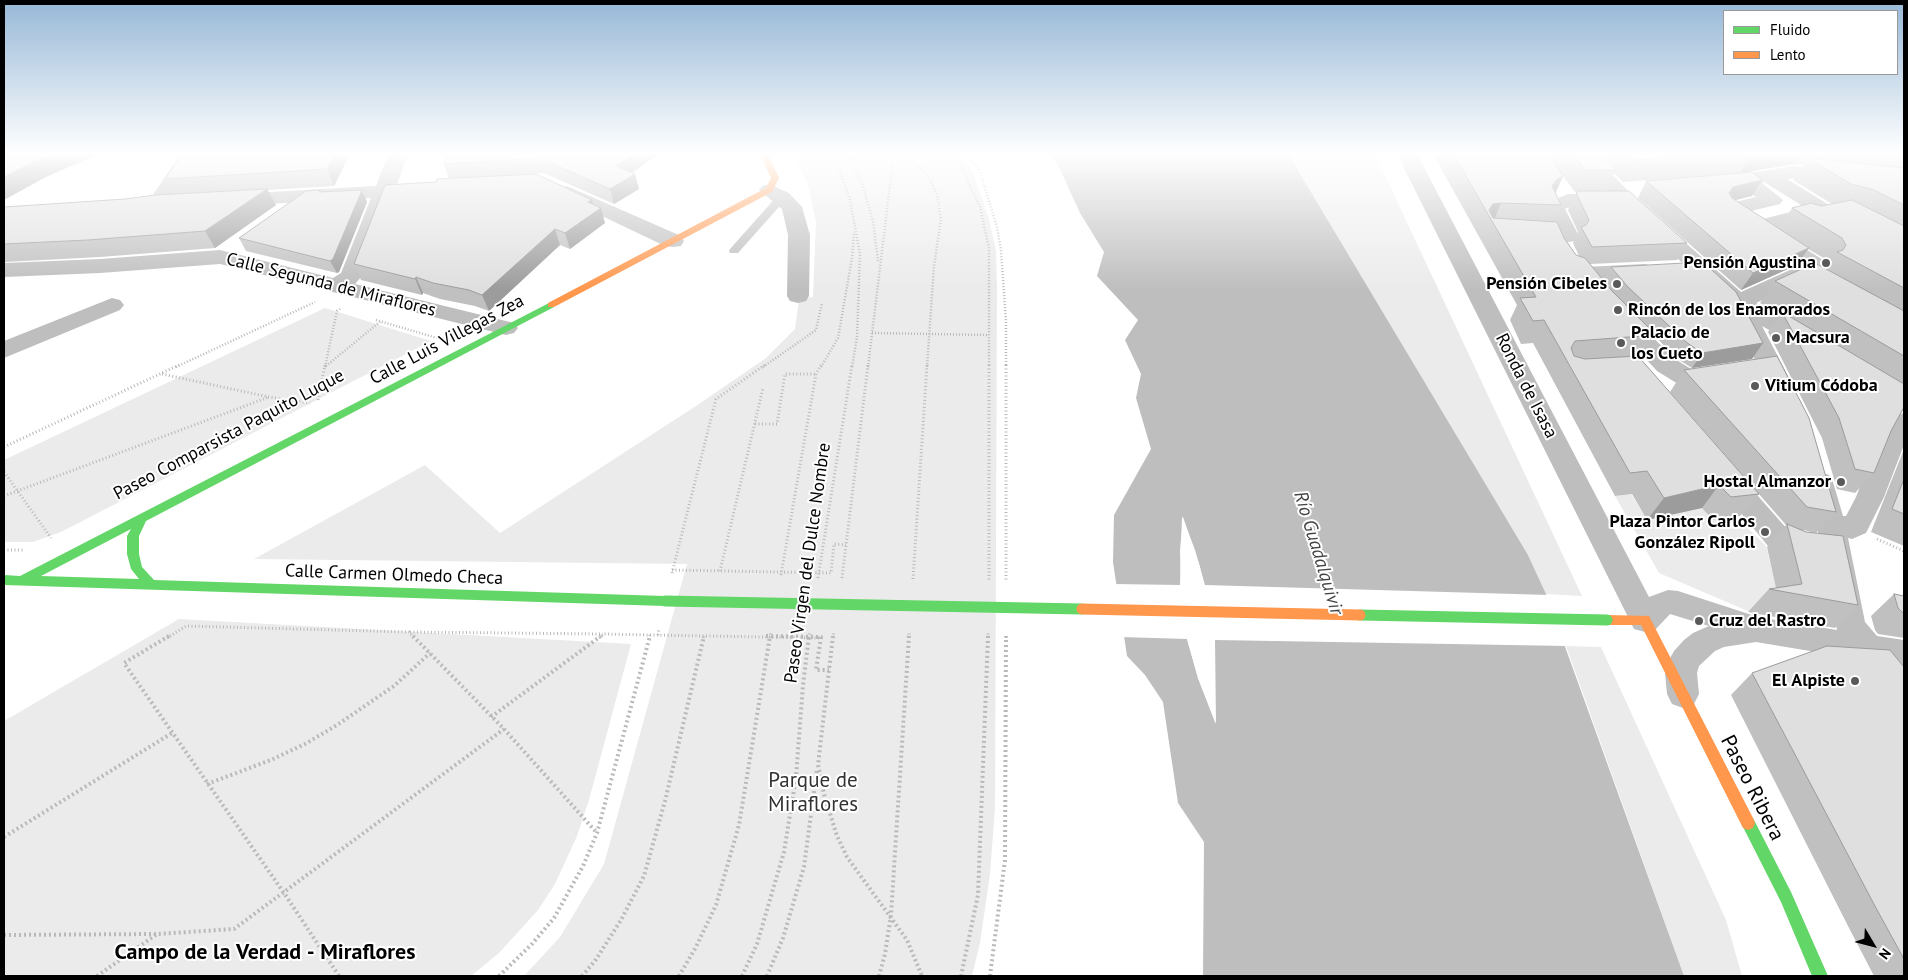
<!DOCTYPE html>
<html>
<head>
<meta charset="utf-8">
<style>
  body { margin:0 }
  #map { position:relative; width:1908px; height:980px; overflow:hidden; background:#fff; font-family:"PT Sans",sans-serif }
  canvas { display:block }
  .frame { position:absolute; inset:0; border:5px solid #000; pointer-events:none }
  .legend { position:absolute; left:1723px; top:10px; width:175px; height:65px; box-sizing:border-box; background:#fff; border:1px solid #999; margin:0; padding:6px 9px; list-style:none; font-size:15px; color:#000 }
  .legend li { display:flex; align-items:center; gap:10px; height:25px }
  .legend b { width:25px; border:1px solid #999 }
  .north { position:absolute; left:1848px; top:920px; width:50px; height:50px; -webkit-text-stroke:4px #fff; paint-order:stroke; rotate:127deg; font-size:14px; font-weight:700; line-height:20px; text-align:center; color:#000 }
  .north::after { content:''; display:block; margin:auto; width:18px; height:22px; background:#000; clip-path:polygon(50% 0,100% 100%,50% 72%,0 100%) }
</style>
</head>
<body>
<div id="map">
<canvas width="1908" height="980"></canvas>
<div class="frame"></div>
<ul class="legend">
<li><b style="height:6px;background:#63d668"></b>Fluido</li>
<li><b style="height:6px;background:#ff974d"></b>Lento</li>
</ul>
<div class="north">N</div>
</div>
<script>
const ctx = document.querySelector('canvas').getContext('2d');
ctx.lineJoin = 'round';
function paint(path, color) {
  ctx.fillStyle = color;
  ctx.fill(path, 'evenodd');
}
function poly(rows) {
  const path = new Path2D();
  for (const r of rows) {
    path.moveTo(r[0], r[1]);
    for (let i = 2; i < r.length; i += 2) path.lineTo(r[i], r[i + 1]);
  }
  return path;
}
function trace(path, color, width, dash) {
  ctx.strokeStyle = color;
  ctx.lineWidth = width;
  ctx.lineCap = dash ? 'butt' : 'round';
  ctx.setLineDash(dash || []);
  ctx.stroke(path);
}
function drawText(font, color, halo, rows, align = 'center') {
  ctx.font = font + ' "PT Sans",sans-serif';
  ctx.lineWidth = 4;
  ctx.setLineDash([]);
  ctx.textBaseline = 'middle';
  ctx.strokeStyle = halo;
  ctx.fillStyle = color;
  for (const [text, x, y, turn = 0] of rows) {
    ctx.save();
    ctx.translate(x, y);
    ctx.rotate((+turn || 0) * Math.PI / 180);
    ctx.textAlign = isNaN(turn) ? turn : align;
    if (halo) ctx.strokeText(text, 0, 0);
    ctx.fillText(text, 0, 0);
    ctx.restore();
  }
}
const green = poly([
  [791,152,962,152,973,173,989,219,996,251,997,288,995,808,990,874,980,943,972,976,524,976,560,937,604,864,687,564,254,559,425,465,500,533,696,406,766,358,795,329,799,299,813,297,816,222,807,181],
  [1287,152,1374,152,1582,596,1546,594,1528,555],
  [325,308,431,341,61,532,33,542,4,542,4,460],
  [1631,494,1647,520,1702,508,1737,517,1766,546,1779,598,1758,610,1764,618,1659,573,1615,496],
  [179,619,631,644,589,800,577,836,555,884,538,910,499,953,471,976,4,976,4,721],
  [1566,646,1601,647,1726,920,1742,976,1684,976]
]);
const water = poly([
  [1047,152,1287,152,1528,555,1546,594,1684,976,1203,976,1204,842,1178,803,1163,702,1145,675,1127,656,1113,562,1114,515,1151,449,1136,398,1141,374,1125,340,1138,320,1097,276,1104,252,1080,213,1058,165],
  [1183,517,1200,567,1215,640,1215,722,1198,678,1187,639,1181,585,1180,550]
]);
const pier = poly([
  [1182,516,1195,550,1205,585,1549,595,1568,646,1215,640,1216,724,1198,678,1187,639,1121,637,1113,584,1180,585],
  [1183,525,1193,550,1209,611,1213,640,1214,712,1200,677,1185,611]
]);
const pathFar2 = poly([
  [830,152,839,168,850,200,860,254,857,337,852,367],
  [846,152,861,180,873,221,878,261],
  [903,152,924,171,930,180,937,195,941,219,934,266,927,367],
  [954,152,980,207,989,248,989,367],
  [967,152,980,172,997,227,1001,250,1006,322,1006,367],
  [376,320,437,338],
  [872,333,989,335],
  [326,366,381,321],
  [176,367,315,302],
  [325,367,337,311,340,309],
  [763,367,816,330,822,303],
  [821,367,838,338,852,258,854,232],
  [868,367,894,152]
]);
const pathFar1 = poly([
  [989,365,989,580],
  [1006,365,1006,582],
  [162,374,269,397,310,403],
  [318,400,325,365],
  [755,424,777,424,785,374,816,374],
  [4,447,179,365],
  [4,472,51,538],
  [4,496,269,397],
  [1877,539,1904,551],
  [4,550,23,550],
  [672,570,831,573,834,544,846,545],
  [720,571,763,388],
  [672,573,716,399,765,365],
  [781,575,816,374,821,365],
  [818,578,852,365],
  [842,578,868,365],
  [913,579,927,365],
  [410,632,603,634],
  [650,635,821,638],
  [658,635,659,628],
  [167,638,186,626,409,632,414,638],
  [599,638,604,634,650,635,649,638],
  [703,638,704,635],
  [770,638,771,631],
  [809,638,810,631],
  [833,638,834,631],
  [909,638,909,633],
  [988,638,988,633],
  [1006,638,1006,635]
]);
const path = poly([
  [169,636,124,663,284,893,339,976],
  [413,636,504,729,597,833],
  [766,636,821,637,816,670,829,670],
  [833,636,818,765,824,794,837,836,847,857,907,940,922,976],
  [491,717,601,636],
  [207,784,271,760,305,744,337,725,394,686,430,653],
  [4,837,172,733],
  [4,935,156,934],
  [97,976,157,934,234,929,504,729],
  [499,976,532,944,554,918,583,866,597,833,650,636],
  [582,976,595,961,621,920,644,876,665,801,704,636],
  [679,976,696,947,716,905,739,825,770,636],
  [742,976,757,944,784,852,796,777,803,685,809,636],
  [767,976,783,938,804,867,817,769],
  [879,976,885,954,891,915,909,636],
  [961,976,978,895,988,636],
  [990,976,1005,860,1006,636]
]);
const lane = poly([
  [782,194,787,197,786,199,738,253,730,253,729,251,730,249,778,195,782,194]
]);
const street = poly([
  [182,152,202,152,163,209,156,211,149,209,146,205,182,152],
  [389,152,409,152,397,184,421,183,428,185,431,189,428,193,421,195,392,197,362,276,355,284,514,323,518,328,514,333,506,335,220,264,100,273,4,277,4,263,100,259,220,250,333,278,341,273,371,198,235,206,228,204,225,200,228,196,235,194,376,186,389,152],
  [1396,152,1416,152,1649,597,1668,590,1678,591,1758,617,1837,630,1822,553,1812,556,1786,553,1768,546,1712,478,1716,471,1726,468,1736,471,1788,530,1819,536,1805,482,1809,475,1819,472,1829,475,1833,482,1843,516,1846,516,1856,497,1874,452,1895,416,1904,413,1904,445,1884,497,1866,533,1852,539,1848,538,1865,622,1877,636,1904,640,1904,666,1902,666,1904,669,1904,706,1893,702,1858,659,1756,642,1724,647,1715,651,1699,666,1697,673,1699,694,1694,704,1683,708,1672,704,1667,694,1665,673,1669,660,1674,651,1684,640,1693,633,1709,626,1670,614,1656,629,1645,632,1634,629,1396,152],
  [1570,152,1591,152,1633,196,1741,292,1801,265,1762,242,1759,237,1762,232,1770,231,1778,232,1825,261,1828,266,1825,271,1756,303,1815,337,1819,342,1815,347,1807,350,1799,347,1762,326,1796,391,1792,397,1783,399,1774,397,1726,303,1617,203,1609,206,1572,206,1565,209,1579,236,1576,241,1568,242,1519,239,1516,234,1519,229,1527,228,1554,229,1544,207,1547,203,1568,194,1609,194,1570,152],
  [1794,166,1904,177,1904,189,1794,178,1787,179,1839,211,1842,215,1839,219,1829,220,1820,224,1806,226,1796,223,1755,233,1748,231,1723,213,1720,209,1723,205,1756,197,1740,186,1723,188,1716,186,1713,182,1716,178,1794,166],
  [1764,182,1814,213,1809,213,1798,210,1759,220,1747,212,1780,204,1783,200,1762,183,1764,182],
  [769,184,789,193,802,207,810,235,809,296,806,301,798,303,790,301,787,296,788,235,782,209,759,190,762,186,769,184],
  [567,186,681,236,684,241,681,246,673,247,665,246,560,196,557,192,560,188,567,186],
  [1566,253,1574,255,1585,267,1645,264,1653,266,1656,271,1653,276,1645,278,1583,281,1566,276,1555,260,1558,255,1566,253],
  [112,298,120,300,124,305,120,310,4,358,4,341,112,298],
  [1623,314,1631,316,1675,359,1696,372,1699,378,1696,384,1687,386,1678,384,1657,371,1611,321,1615,316,1623,314]
]);
const fast = poly([
  [551,302,554,303,554,307,146,521,139,536,139,554,142,567,154,580,665,596,669,597,671,601,669,605,665,606,4,585,4,575,20,576,551,302],
  [131,529,127,536,127,554,131,569,139,579,41,576,131,529],
  [1748,816,1753,818,1791,892,1828,976,1812,976,1781,902,1741,823,1743,818,1748,816]
]);
const slow = poly([
  [759,152,767,152,779,178,772,192,554,307,548,307,548,303,766,188,771,178,759,152],
  [1607,615,1649,616,1753,818,1755,823,1753,828,1748,830,1743,828,1641,625,1607,625,1603,624,1601,620,1603,616,1607,615]
]);
const fastBridge = poly([
  [665,601,1082,609],
  [1360,615,1607,620]
]);
const slowBridge = poly([
  [1082,609,1360,615]
]);
const wall = poly([
  [154,152,180,152,179,153,156,155],
  [351,152,334,186,267,190,276,205,215,248,100,257,4,262,4,207,125,199,174,194,165,179],
  [448,152,662,152,632,172,639,189,614,204,544,173,536,174,593,204,605,223,570,249,560,245,489,311,475,306,440,299,423,293,422,295,361,280,354,264,436,182,449,179,444,164],
  [1432,152,1904,152,1904,408,1891,431,1874,473,1855,493,1837,489,1822,438,1768,332,1780,315,1760,303,1775,281,1826,269,1829,264,1827,260,1808,249,1797,265,1741,290,1638,198,1646,181,1752,196,1735,200,1779,228,1792,208,1821,206,1832,204,1793,180,1803,165,1794,164,1740,173,1623,182,1614,173,1605,191,1687,243,1677,260,1590,264,1604,280,1611,267,1763,343,1752,359,1692,368,1676,358,1655,336,1642,357,1639,358,1759,494,1740,516,1713,520,1702,508,1647,520,1632,494,1615,496,1533,343,1521,344,1510,320,1517,305],
  [1563,176,1575,192,1578,192,1576,193,1568,210,1578,232,1573,243,1579,256,1576,255,1554,222,1561,205,1556,193],
  [320,190,321,192,362,190,367,202,339,272,337,273,246,251,239,238],
  [1684,370,1836,512,1816,533,1803,530,1858,605,1835,628,1748,612,1769,589,1776,588,1767,547,1786,525,1670,392],
  [1904,449,1904,546,1871,532],
  [1894,594,1904,596,1904,638,1878,634,1875,630,1871,616],
  [1904,667,1904,976,1874,976,1848,926,1731,695,1752,673]
]);
const shadedWall = poly([
  [55,152,103,152,46,177,4,200,4,177,35,161],
  [336,152,351,152,334,186,327,169],
  [637,152,662,152,620,181,616,166],
  [1752,152,1802,152,1794,164,1740,173],
  [635,174,639,189,614,204,610,189],
  [1563,176,1553,197,1546,202,1542,208,1556,180],
  [1762,180,1752,196,1723,203,1733,187],
  [267,189,276,205,215,248,205,231],
  [362,190,367,202,339,272,337,273,330,261],
  [592,200,595,212,601,208,605,223,570,249,565,233,588,202],
  [1501,203,1493,223,1489,210,1493,204],
  [555,229,560,245,489,311,482,295],
  [1809,248,1797,265,1741,290,1753,273],
  [416,277,423,293,422,295,415,279],
  [1763,343,1752,359,1692,368,1702,353],
  [1719,485,1702,508,1647,520,1664,498]
]);
const building = poly([
  [4,152,55,152,35,161,4,177,4,152],
  [184,152,336,152,327,169,165,179,184,152],
  [448,152,637,152,616,166,635,174,610,189,539,158,444,164,448,152],
  [1452,152,1546,152,1563,176,1556,180,1552,186,1561,205,1501,203,1493,204,1489,210,1493,218,1557,222,1564,238,1576,255,1585,258,1612,291,1656,335,1575,341,1571,348,1574,356,1585,359,1638,356,1759,494,1731,497,1719,485,1664,498,1647,471,1630,473,1544,320,1533,321,1520,298,1536,297,1452,152],
  [1572,152,1598,152,1616,170,1585,170,1572,152],
  [1625,152,1749,152,1634,160,1625,152],
  [1807,158,1904,168,1904,205,1874,190,1851,184,1807,158],
  [1752,172,1762,180,1733,187,1729,193,1732,198,1809,248,1753,273,1646,181,1752,172],
  [536,174,592,200,588,202,601,208,565,233,555,229,482,295,469,290,433,283,416,277,415,279,354,264,385,185,436,182,437,179,536,174],
  [267,189,205,231,88,240,4,244,4,207,125,199,155,195,267,189],
  [320,190,319,192,362,190,333,259,330,261,239,238,306,191,320,190],
  [1580,191,1629,191,1687,243,1592,247,1581,227,1586,225,1589,220,1576,193,1580,191],
  [1852,200,1904,226,1904,288,1837,252,1843,250,1846,245,1842,238,1792,208,1811,203,1821,206,1852,200],
  [1703,262,1736,292,1763,343,1702,353,1686,342,1627,286,1611,267,1703,262],
  [1815,263,1904,311,1904,356,1775,281,1815,263],
  [1782,312,1904,384,1904,407,1891,431,1874,473,1855,469,1839,418,1782,312],
  [1777,356,1809,418,1836,512,1807,507,1684,370,1777,356],
  [1904,479,1904,514,1892,509,1904,479],
  [1787,524,1806,532,1843,536,1858,605,1769,589,1802,584,1787,524],
  [1894,594,1904,596,1904,613,1902,612,1898,608,1894,594],
  [1827,646,1890,650,1904,667,1904,959,1876,908,1752,673,1827,646]
]);
const markers = [
  [1826,263,5,"#595959"],
  [1617,284,5,"#595959"],
  [1618,310,5,"#595959"],
  [1776,338,5,"#595959"],
  [1621,343,5,"#595959"],
  [1755,386,5,"#595959"],
  [1841,482,5,"#595959"],
  [1765,532,5,"#595959"],
  [1699,621,5,"#595959"],
  [1855,681,5,"#595959"]
];
const poiNames = [
  ["Pensión Agustina",1816,263],
  ["Pensión Cibeles",1607,284],
  ["Rincón de los Enamorados",1628,310,"left"],
  ["Palacio de",1631,333,"left"],
  ["los Cueto",1631,354,"left"],
  ["Macsura",1786,338,"left"],
  ["Vitium Códoba",1765,386,"left"],
  ["Hostal Almanzor",1831,482],
  ["Plaza Pintor Carlos",1755,522],
  ["González Ripoll",1755,543],
  ["Cruz del Rastro",1709,621,"left"],
  ["El Alpiste",1845,681]
];
const streetNames = [
  ["Calle Segunda de Miraflores",331,285,14],
  ["Calle Luis Villegas Zea",447,340,-28],
  ["Ronda de Isasa",1526,386,63],
  ["Paseo Comparsista Paquito Luque",229,435,-28],
  ["Paseo Virgen del Dulce Nombre",808,563,-82],
  ["Calle Carmen Olmedo Checa",394,575,2]
];
const waterNames = [
  ["Río Guadalquivir",1318,553,73]
];
const nearParknames = [
  ["Parque de",813,781],
  ["Miraflores",813,805]
];
const nearStreetnames = [
  ["Paseo Ribera",1752,788,63]
];
const nearNeighbourhoodnames = [
  ["Campo de la Verdad - Miraflores",265,953]
];
paint(green, '#ebebeb');
paint(water, '#bebebe');
paint(pier, '#fff');
trace(pathFar2, '#b9b9b9', 2.5, [1, 2]);
trace(pathFar1, '#b9b9b9', 3, [1, 2.5]);
trace(path, '#b9b9b9', 4, [2, 3]);
paint(lane, '#bebebe');
paint(street, '#bebebe');
paint(fast, '#63d668');
paint(slow, '#ff974d');
trace(fastBridge, '#63d668', 11);
trace(slowBridge, '#ff974d', 11);
paint(wall, '#c0c0c0');
paint(shadedWall, '#9c9c9c');
paint(building, '#dfdfdf');
trace(building, '#9c9c9c', 1);
const sky = ctx.createLinearGradient(0, 0, 0, 289);
sky.addColorStop(0, '#97b8d7');
sky.addColorStop(0.53, '#fff');
sky.addColorStop(1, '#ffffff00');
ctx.fillStyle = sky;
ctx.fillRect(0, 0, 1908, 289);
for (const [x, y, r, color] of markers) {
  const dot = new Path2D();
  dot.arc(x, y, r, 0, 2 * Math.PI);
  ctx.fillStyle = color;
  ctx.fill(dot);
  trace(dot, '#fff', 2);
}
drawText('bold 18px', '#000', '#fff', poiNames, 'right');
drawText('18px', '#000', '#fff', streetNames);
drawText('italic 19px', '#434343', '#fff', waterNames);
drawText('21px', '#323232', '#fff', nearParknames);
drawText('21px', '#000', '#fff', nearStreetnames);
drawText('bold 22px', '#000', '#fff', nearNeighbourhoodnames);
</script>
</body>
</html>
